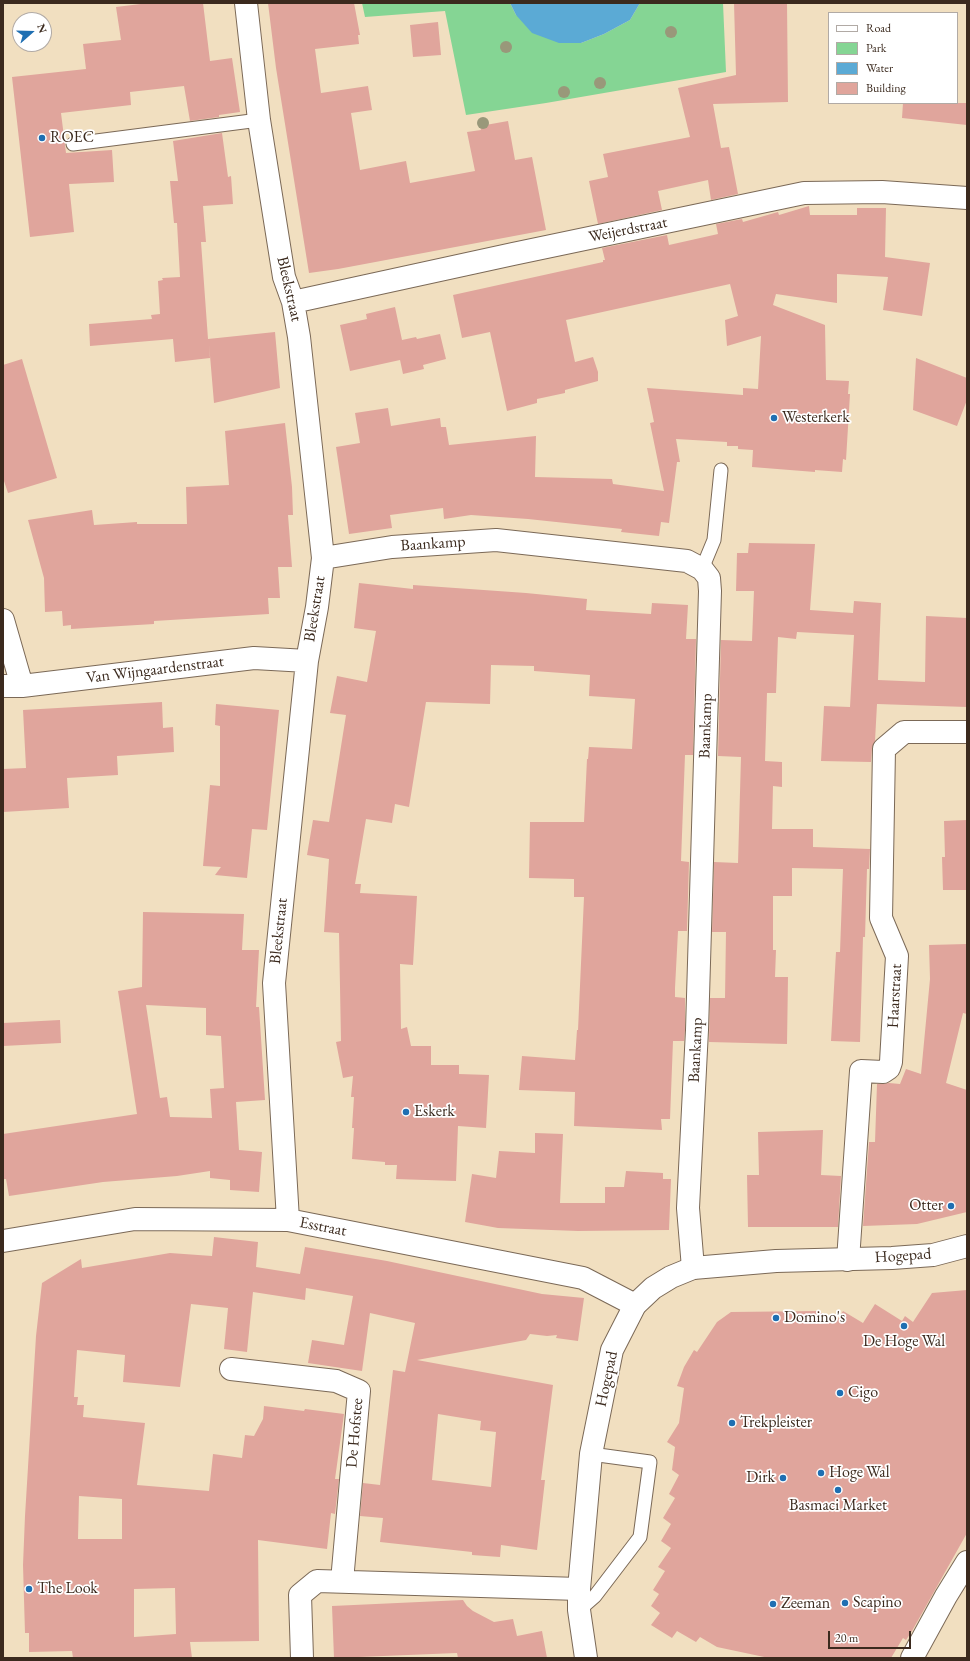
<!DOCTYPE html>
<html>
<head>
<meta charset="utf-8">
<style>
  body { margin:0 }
  #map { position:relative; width:970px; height:1661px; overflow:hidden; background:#f1dfc0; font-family:"EB Garamond",serif }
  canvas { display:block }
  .frame { position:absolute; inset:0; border:4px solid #3b2a1e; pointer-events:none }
  .legend { position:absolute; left:828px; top:12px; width:130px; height:92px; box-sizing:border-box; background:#fff; border:1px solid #b1aaa5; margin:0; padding:5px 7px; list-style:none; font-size:12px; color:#3b2a1e }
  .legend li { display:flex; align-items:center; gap:8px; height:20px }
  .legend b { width:20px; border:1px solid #b1aaa5 }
  .north { position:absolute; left:12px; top:12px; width:40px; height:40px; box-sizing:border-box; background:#fff; border:1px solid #b1aaa5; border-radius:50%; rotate:70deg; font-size:11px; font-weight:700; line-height:16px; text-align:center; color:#3b2a1e }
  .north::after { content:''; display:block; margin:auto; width:14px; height:18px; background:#1f6fb2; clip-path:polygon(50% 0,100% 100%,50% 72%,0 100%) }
  .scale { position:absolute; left:828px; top:1631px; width:83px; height:18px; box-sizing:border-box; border:2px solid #3b2a1e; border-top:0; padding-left:5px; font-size:12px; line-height:14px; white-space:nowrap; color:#3b2a1e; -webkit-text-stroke:3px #fff; paint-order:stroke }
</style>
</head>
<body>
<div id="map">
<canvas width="970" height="1661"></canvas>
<div class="frame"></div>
<ul class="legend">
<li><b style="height:5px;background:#fff"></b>Road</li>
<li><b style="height:11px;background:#85d594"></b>Park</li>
<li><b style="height:11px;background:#5baad5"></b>Water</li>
<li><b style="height:11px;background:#e0a59c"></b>Building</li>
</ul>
<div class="north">N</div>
<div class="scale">20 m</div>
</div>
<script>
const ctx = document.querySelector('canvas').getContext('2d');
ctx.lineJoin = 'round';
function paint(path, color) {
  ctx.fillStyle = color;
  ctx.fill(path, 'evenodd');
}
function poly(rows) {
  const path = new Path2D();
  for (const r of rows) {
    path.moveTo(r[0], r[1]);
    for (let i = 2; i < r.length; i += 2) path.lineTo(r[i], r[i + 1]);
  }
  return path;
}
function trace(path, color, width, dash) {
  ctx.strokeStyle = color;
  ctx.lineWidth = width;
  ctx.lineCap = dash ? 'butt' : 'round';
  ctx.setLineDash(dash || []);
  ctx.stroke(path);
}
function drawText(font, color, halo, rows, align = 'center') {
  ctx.font = font + ' "EB Garamond",serif';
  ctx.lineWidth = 3.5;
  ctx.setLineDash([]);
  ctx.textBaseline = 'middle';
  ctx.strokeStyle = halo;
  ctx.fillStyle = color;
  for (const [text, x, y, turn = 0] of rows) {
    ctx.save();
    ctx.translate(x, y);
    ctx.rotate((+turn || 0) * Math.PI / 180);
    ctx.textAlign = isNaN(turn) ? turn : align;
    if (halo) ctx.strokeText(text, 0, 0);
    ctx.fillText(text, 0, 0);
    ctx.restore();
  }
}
const green = poly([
  [362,3,510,3,516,15,581,43,604,34,630,20,640,3,723,3,726,72,546,103,466,115,445,11,365,17]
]);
const water = poly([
  [510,3,640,3,630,20,604,34,581,43,559,43,532,33,516,15]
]);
const building = poly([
  [149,3,203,3,210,61,232,58,240,112,219,115,219,117,190,121,184,86,130,92,131,105,61,113,66,153,112,150,114,182,69,184,74,232,30,237,12,77,86,69,83,44,121,40,116,7],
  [268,3,354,3,360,35,358,35,359,44,315,49,321,93,368,86,372,110,351,113,360,170,406,161,410,183,475,171,467,132,481,130,480,126,508,121,515,160,532,157,546,230,338,269,309,273,276,68],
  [734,3,787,3,788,102,713,104,721,148,729,147,738,194,711,200,708,180,658,191,662,210,598,224,589,181,608,177,603,154,690,137,678,88,736,75],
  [438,22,441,55,413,57,410,25],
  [903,103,967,103,967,125,902,118],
  [222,133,228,177,231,176,233,204,203,206,206,242,201,242,208,339,275,332,280,388,214,403,209,344,210,358,175,362,173,339,90,346,89,324,152,319,151,315,160,314,158,281,163,280,162,278,180,277,177,223,174,223,170,181,178,181,173,141],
  [809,206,810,215,857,215,857,208,886,208,885,257,930,263,922,316,883,310,888,277,837,274,837,303,776,294,773,305,825,325,826,380,849,381,848,394,850,394,846,460,843,459,842,472,815,470,815,472,752,467,753,450,738,449,738,446,727,446,727,442,676,439,680,462,677,462,669,523,661,522,659,536,621,532,622,529,528,519,471,515,444,519,443,508,390,515,392,528,349,534,336,447,360,443,355,413,388,408,391,426,440,418,441,427,446,427,449,445,536,436,535,477,612,479,613,484,664,491,650,423,654,422,647,388,743,395,743,388,758,389,761,336,727,346,725,320,738,316,730,284,566,320,575,362,593,357,598,372,598,381,565,390,565,393,537,399,537,403,507,411,490,332,462,338,453,295,603,262,603,260,605,260,602,248,667,235,669,245,718,234,716,224,742,219,743,222,778,212,779,215],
  [395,307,402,340,416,337,417,339,440,334,446,359,423,365,424,369,403,374,400,360,350,371,340,325,367,319,366,314],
  [916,358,967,378,967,400,957,426,913,410],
  [22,359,57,478,8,493,3,478,3,365],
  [285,423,292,487,293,515,288,515,292,567,278,567,280,598,268,598,269,614,154,621,154,624,71,629,71,625,63,626,62,611,45,612,44,578,28,520,92,510,94,525,137,522,137,524,187,524,186,487,229,485,225,431],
  [749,543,815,544,810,610,853,613,854,601,881,603,878,680,925,682,926,616,967,618,967,707,877,704,875,741,872,748,871,762,821,761,824,706,850,707,854,635,797,632,796,639,778,637,776,693,767,693,765,761,782,762,782,787,773,786,772,829,813,829,813,847,870,849,869,869,867,869,865,937,863,937,860,1042,831,1041,836,952,840,952,843,869,792,868,792,896,773,896,773,950,776,950,775,977,788,977,787,1044,709,1042,710,998,725,998,726,932,712,932,714,862,738,863,741,757,718,756,721,640,752,641,754,591,736,591,737,553,748,553],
  [359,583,413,589,413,585,526,593,587,599,586,610,651,614,652,603,688,605,686,639,696,639,693,755,685,755,681,861,689,862,687,931,678,931,675,988,675,997,685,998,685,1030,684,1041,673,1041,670,1119,661,1119,662,1130,574,1126,575,1092,519,1090,522,1056,575,1060,577,1030,578,1030,584,897,574,897,574,879,529,878,530,822,584,822,587,759,588,759,589,747,632,749,635,699,589,696,590,675,534,671,534,666,491,665,490,704,426,702,409,807,395,804,392,823,366,819,355,884,361,884,360,893,417,896,413,965,400,964,401,1029,407,1027,411,1046,431,1046,431,1065,459,1065,459,1074,489,1075,486,1128,458,1126,456,1181,396,1179,397,1165,385,1165,385,1162,352,1159,354,1128,352,1128,354,1097,351,1097,353,1076,343,1078,336,1042,341,1041,339,933,324,932,329,859,307,855,313,820,329,822,346,715,330,713,337,676,367,682,376,631,354,628],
  [162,702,163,728,173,727,174,752,117,756,118,775,67,778,69,808,3,812,3,769,26,768,23,710],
  [216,704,279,710,267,830,252,829,247,878,215,875,221,867,203,866,210,785,220,786,220,726,215,725],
  [967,820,967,890,943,890,942,857,945,857,944,821],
  [143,912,244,914,242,950,259,950,256,1007,259,1007,265,1100,236,1102,239,1150,262,1152,259,1192,230,1190,230,1180,210,1178,210,1171,177,1176,103,1182,9,1196,6,1179,3,1179,3,1134,137,1114,118,991,142,987],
  [146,1005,206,1008,206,1035,221,1036,224,1088,210,1089,212,1118,170,1117,167,1097,160,1098],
  [967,944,967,1014,963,1013,946,1083,967,1090,967,1212,917,1224,863,1226,869,1142,875,1142,877,1084,889,1083,900,1084,906,1069,921,1074,930,979,929,945],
  [60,1020,61,1043,3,1046,3,1023],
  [823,1130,821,1175,841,1176,838,1227,748,1227,747,1175,759,1175,758,1132],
  [535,1133,563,1134,560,1203,605,1203,605,1187,624,1187,626,1171,663,1173,663,1179,671,1179,669,1230,578,1231,498,1228,465,1222,472,1174,496,1178,499,1151,535,1153],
  [214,1237,258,1242,256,1267,300,1274,305,1247,387,1261,542,1294,584,1298,578,1341,556,1338,557,1335,547,1336,530,1334,526,1340,417,1360,553,1385,541,1480,545,1480,537,1550,501,1545,500,1557,472,1555,472,1552,380,1542,383,1518,360,1516,363,1483,380,1485,393,1370,405,1372,415,1323,370,1313,362,1371,308,1363,312,1340,344,1345,353,1296,306,1288,305,1300,253,1292,247,1352,224,1349,228,1308,191,1304,180,1387,123,1382,125,1355,77,1350,74,1397,78,1397,77,1405,84,1405,83,1417,145,1423,137,1485,209,1491,213,1454,242,1458,245,1435,254,1436,263,1419,264,1406,304,1411,305,1409,344,1414,335,1479,339,1479,335,1514,331,1513,327,1549,258,1540,259,1641,190,1642,192,1658,73,1658,72,1651,29,1652,29,1633,25,1633,23,1565,25,1516,36,1336,42,1283,81,1259,82,1268,170,1253,212,1256],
  [438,1414,481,1421,480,1430,496,1432,491,1487,432,1480],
  [79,1496,122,1499,122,1539,78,1539],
  [175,1588,176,1634,134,1637,134,1589],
  [967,1290,967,1533,912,1631,906,1640,903,1638,891,1658,769,1658,717,1647,700,1637,696,1642,677,1631,672,1638,651,1625,660,1613,651,1606,659,1594,653,1590,665,1571,658,1567,671,1548,661,1541,671,1524,663,1518,675,1498,669,1494,679,1475,672,1470,675,1447,667,1442,679,1423,684,1388,677,1386,684,1367,694,1350,697,1352,717,1322,731,1312,818,1311,836,1322,843,1311,863,1323,875,1304,902,1321,905,1316,913,1322,932,1293],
  [463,1600,467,1606,473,1611,494,1622,513,1619,517,1636,542,1631,547,1658,458,1658,457,1653,334,1658,332,1606]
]);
const lane = poly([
  [73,144,259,120],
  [702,569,714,540,721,470],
  [579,1610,595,1596,640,1537,650,1462,591,1454]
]);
const street = poly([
  [246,3,259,120,284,277,293,302,299,337,323,558,317,607,307,661,274,983,288,1220],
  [293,302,513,254,804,193,882,192,967,198],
  [323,558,392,547,496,540,687,561,702,569,709,578,710,591,697,1030,688,1208,693,1268],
  [3,620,22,686],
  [3,686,22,686,254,658,307,661],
  [3,1241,135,1219,288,1220,583,1278,635,1305],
  [848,1260,861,1071,883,1072,889,1068,891,1062,897,956,881,918,884,749,904,732,967,732],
  [231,1369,336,1381,359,1391,342,1581],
  [302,1658,300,1595,317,1581,579,1589],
  [912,1658,946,1596,967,1562]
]);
const secondary = poly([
  [586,1658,579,1610,579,1589,591,1454,612,1350,635,1305,653,1288,671,1277,693,1268,776,1261,892,1258,933,1255,967,1246]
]);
const trees = [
  [671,32],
  [506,47],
  [600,83],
  [564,92],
  [483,123]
];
const markers = [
  [42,138,4,"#1f6fb2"],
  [774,418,4,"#1f6fb2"],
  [406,1112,4,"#1f6fb2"],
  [951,1206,4,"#1f6fb2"],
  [776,1318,4,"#1f6fb2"],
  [904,1326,4,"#1f6fb2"],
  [840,1393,4,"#1f6fb2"],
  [732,1423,4,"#1f6fb2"],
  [821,1473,4,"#1f6fb2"],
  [783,1478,4,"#1f6fb2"],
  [838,1490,4,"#1f6fb2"],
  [29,1589,4,"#1f6fb2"],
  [845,1603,4,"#1f6fb2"],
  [773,1604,4,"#1f6fb2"]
];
const poiNames = [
  ["ROEC",50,138],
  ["Westerkerk",782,418],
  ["Eskerk",414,1112],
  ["Otter",943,1206,"right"],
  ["Domino's",784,1318],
  ["De Hoge Wal",904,1342,"center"],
  ["Cigo",848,1393],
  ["Trekpleister",740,1423],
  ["Hoge Wal",829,1473],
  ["Dirk",775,1478,"right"],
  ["Basmaci Market",838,1506,"center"],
  ["The Look",37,1589],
  ["Scapino",853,1603],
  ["Zeeman",781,1604]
];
const streetNames = [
  ["Weijerdstraat",628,230,-11],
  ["Bleekstraat",289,289,77],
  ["Baankamp",433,544,-4],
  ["Bleekstraat",315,609,-81],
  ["Van Wijngaardenstraat",155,670,-7],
  ["Baankamp",706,726,-88],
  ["Bleekstraat",279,931,-84],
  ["Haarstraat",895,996,-87],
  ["Baankamp",696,1050,-87],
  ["Esstraat",323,1227,11],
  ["Hogepad",903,1256,-4],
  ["Hogepad",607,1379,-78],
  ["De Hofstee",355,1433,-85]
];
paint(green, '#85d594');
paint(water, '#5baad5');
paint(building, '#e0a59c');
trace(lane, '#7b6957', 15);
trace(street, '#7b6957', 24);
trace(secondary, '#7b6957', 24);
trace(lane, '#fff', 13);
trace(street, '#fff', 22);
trace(secondary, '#fff', 22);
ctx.fillStyle = '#99987a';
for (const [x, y] of trees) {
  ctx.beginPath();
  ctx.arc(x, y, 6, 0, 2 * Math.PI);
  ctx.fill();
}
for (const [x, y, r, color] of markers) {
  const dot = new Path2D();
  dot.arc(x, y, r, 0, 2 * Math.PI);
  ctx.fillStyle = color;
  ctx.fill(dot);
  trace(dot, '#fff', 1.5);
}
drawText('16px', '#3b2a1e', '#fff', poiNames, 'left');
drawText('16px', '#3b2a1e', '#fff', streetNames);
</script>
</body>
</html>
